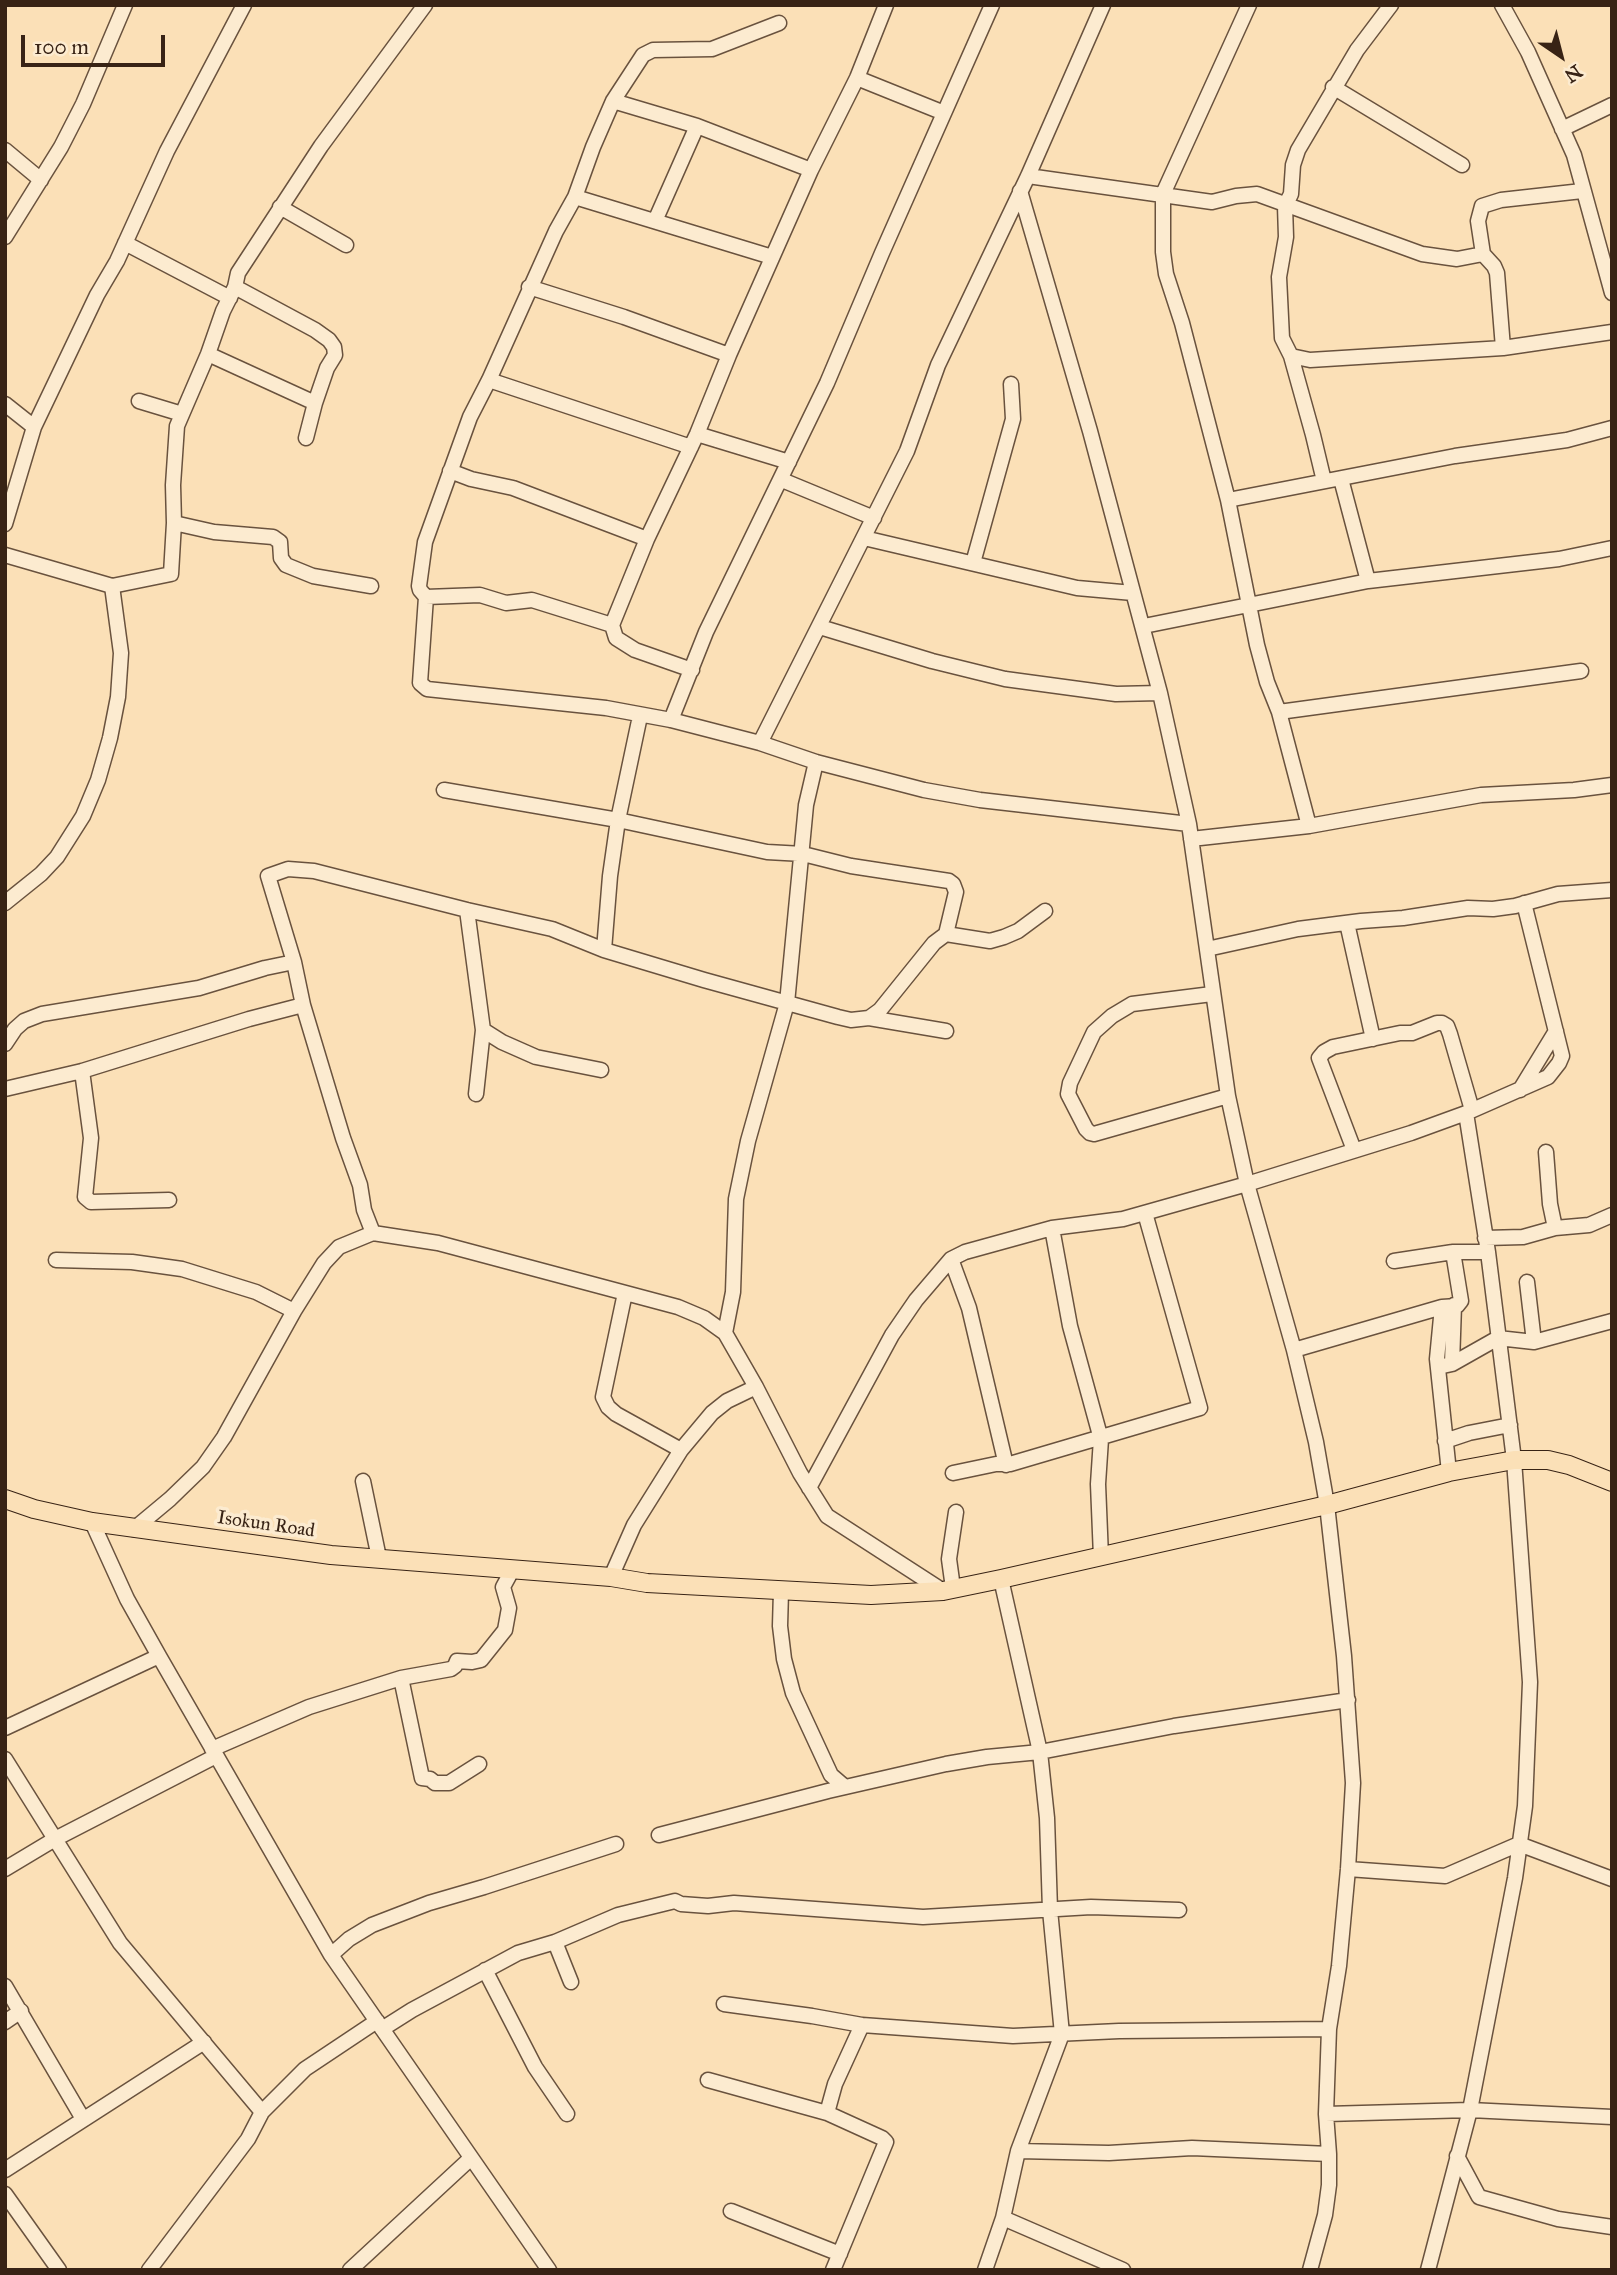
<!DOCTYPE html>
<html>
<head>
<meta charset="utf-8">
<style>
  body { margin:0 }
  #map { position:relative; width:1617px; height:2275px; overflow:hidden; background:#fbe0b7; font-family:"IM FELL Great Primer",serif }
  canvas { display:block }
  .frame { position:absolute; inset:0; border:7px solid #382315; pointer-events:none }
  .north { position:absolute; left:1526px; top:21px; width:70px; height:70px; -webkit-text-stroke:5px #fcebd0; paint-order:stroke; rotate:145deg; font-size:19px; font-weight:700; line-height:28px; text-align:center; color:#382315 }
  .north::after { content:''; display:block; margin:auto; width:24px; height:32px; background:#382315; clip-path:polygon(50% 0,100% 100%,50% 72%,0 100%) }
  .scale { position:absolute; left:21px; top:35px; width:144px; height:32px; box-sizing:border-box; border:4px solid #382315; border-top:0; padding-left:9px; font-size:21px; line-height:24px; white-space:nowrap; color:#382315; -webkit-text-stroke:5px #fcebd0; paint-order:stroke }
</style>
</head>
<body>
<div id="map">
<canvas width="1617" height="2275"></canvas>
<div class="frame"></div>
<div class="north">N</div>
<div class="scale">100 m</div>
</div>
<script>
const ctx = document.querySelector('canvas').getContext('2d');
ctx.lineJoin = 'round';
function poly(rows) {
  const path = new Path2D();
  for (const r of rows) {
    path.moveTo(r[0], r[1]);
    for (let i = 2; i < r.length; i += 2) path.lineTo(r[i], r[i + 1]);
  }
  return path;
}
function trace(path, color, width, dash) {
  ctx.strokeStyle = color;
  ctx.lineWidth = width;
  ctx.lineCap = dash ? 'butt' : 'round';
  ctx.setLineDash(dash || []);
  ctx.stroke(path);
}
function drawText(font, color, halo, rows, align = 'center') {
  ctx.font = font + ' "IM FELL Great Primer",serif';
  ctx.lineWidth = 7;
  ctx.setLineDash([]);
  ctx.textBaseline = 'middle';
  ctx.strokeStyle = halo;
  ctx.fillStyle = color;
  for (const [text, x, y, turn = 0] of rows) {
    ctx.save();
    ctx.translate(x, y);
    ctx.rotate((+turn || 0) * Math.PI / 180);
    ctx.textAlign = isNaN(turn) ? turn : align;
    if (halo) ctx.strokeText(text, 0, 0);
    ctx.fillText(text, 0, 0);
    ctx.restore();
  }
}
const minor = poly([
  [1249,5,1163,194,1163,252,1166,274,1182,323,1228,500,1257,645,1267,682,1279,712,1309,826],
  [1502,5,1528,52,1574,155,1612,293],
  [779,23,712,49,653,50,643,55,613,101,593,147,575,197,556,231,489,380,470,417,425,542,419,586,420,590,426,597,420,683,427,689,606,708,671,720,760,743,816,762,924,790,980,800,1189,824],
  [857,78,944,113],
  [1333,87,1462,165],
  [613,101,697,126,811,170],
  [1562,129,1612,105],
  [5,150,41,180],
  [1028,176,1212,202,1236,196,1257,194,1422,254,1457,259,1483,254],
  [1020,191,1090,431,1160,693,1189,824,1228,1096,1247,1184,1294,1350,1316,1442,1327,1505,1344,1656,1353,1783,1348,1869,1339,1966,1329,2029,1326,2114,1329,2154,1329,2185,1325,2215,1310,2270],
  [575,197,772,257],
  [280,207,346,245],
  [655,221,697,126],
  [5,237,61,147,83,104,125,5],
  [125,243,230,298],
  [235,287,315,330,329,340,334,347,335,355,327,368,315,403,306,438],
  [529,287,624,317,729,355],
  [1503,348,1497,273,1494,266,1483,254,1478,221,1482,206,1501,200,1582,191],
  [208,354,315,403],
  [1291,356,1310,360,1503,348,1612,332],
  [489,380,691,447],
  [139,401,182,414],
  [5,404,34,427],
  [697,434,789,462],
  [450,471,471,479,513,488,647,539],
  [1341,479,1368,581],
  [782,480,874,518],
  [1324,481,1313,435,1291,356,1282,338,1279,277,1286,237,1285,206,1291,194,1293,165,1298,150,1357,50,1391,5],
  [1228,500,1455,456,1567,440,1612,428],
  [174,523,214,532,273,537,280,542,281,558,286,565,313,576,371,586],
  [5,524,34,427,97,295,117,261,167,151,244,5],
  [864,538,1077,588,1133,593],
  [5,555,112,586,171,574,174,523,173,485,177,426,208,354,223,311,235,287,238,273,321,146,425,5],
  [973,563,1013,419,1011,384],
  [426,597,480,595,506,603,532,600,612,625],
  [1144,626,1368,581,1559,559,1612,548],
  [820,627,932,661,1005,679,1116,694,1160,693],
  [692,670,635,650,616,638,612,625,647,539,697,434,729,355,811,170,857,78,886,5],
  [1279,712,1581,671],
  [671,720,706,632,827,383,882,253,992,5],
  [760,743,907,451,938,365,1028,176,1103,5],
  [444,790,618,820,767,852,803,854,851,866,949,881,953,884,956,892,946,934],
  [1191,839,1309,826,1481,795,1574,790,1612,785],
  [5,903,41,874,57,857,83,816,98,780,110,738,118,697,121,653,112,586],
  [467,910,483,1030,476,1094],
  [1347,923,1373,1039],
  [1207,949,1298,929,1361,921,1403,918,1468,908,1493,909,1515,906,1558,894,1612,890],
  [604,950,610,876,618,820,640,716],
  [1212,994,1132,1004,1112,1016,1094,1032,1070,1083,1068,1094,1086,1129,1090,1133,1094,1134,1228,1096],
  [869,1018,880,1010,934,943,946,934,990,941,1004,937,1018,931,1045,911],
  [483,1030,502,1042,536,1057,601,1070],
  [5,1044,15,1029,24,1021,42,1014,199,988,265,968,294,962],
  [82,1071,91,1138,85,1197,91,1202,169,1200],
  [5,1089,82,1071,249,1019,303,1005],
  [1520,1090,1556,1031],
  [1354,1150,1319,1058,1324,1052,1333,1047,1400,1033,1412,1033,1437,1023,1442,1023,1447,1026,1450,1034,1472,1110],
  [1546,1152,1550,1204,1555,1228],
  [1052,1228,1070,1326,1101,1439,1098,1484,1101,1557],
  [373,1233,364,1210,360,1185,343,1138,303,1005,294,962,268,876,288,869,314,871,467,910,552,929,604,950,704,980,838,1017,851,1020,869,1018,946,1031],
  [1485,1238,1523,1237,1555,1228,1589,1225,1612,1215],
  [951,1259,969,1308,1006,1465],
  [56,1260,132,1262,182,1269,256,1292,294,1311],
  [1394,1261,1453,1252,1488,1252],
  [1527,1282,1534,1342],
  [625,1293,603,1397,608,1407,616,1414,681,1450],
  [1442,1307,1437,1359,1449,1472],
  [725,1333,733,1292,736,1199,748,1141,787,1003,806,805,816,762],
  [1294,1350,1442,1307,1457,1306,1461,1301,1453,1252],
  [1452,1364,1454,1305],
  [1438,1367,1452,1364,1498,1338,1534,1342,1612,1321],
  [1445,1441,1469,1433,1510,1425],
  [953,1473,996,1464,1010,1464,1200,1408,1145,1213],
  [363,1481,379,1558],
  [809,1488,892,1335,916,1300,951,1259,965,1252,1052,1228,1123,1219,1247,1184,1411,1133,1466,1113,1548,1077,1559,1063,1562,1056,1524,903],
  [92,1522,127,1599,159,1656,331,1955,549,2270],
  [134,1529,170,1499,203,1467,224,1437,294,1311,324,1263,339,1247,373,1233,438,1243,678,1307,704,1318,725,1333,756,1387,800,1473,827,1516,943,1591],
  [611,1577,634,1525,681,1450,712,1413,727,1401,756,1387],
  [953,1588,949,1559,956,1512],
  [781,1591,780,1626,784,1659,793,1693,831,1775,845,1787],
  [401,1678,422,1778,430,1779,435,1783,449,1783,479,1764],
  [5,1728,159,1656],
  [212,1749,309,1707,401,1678,451,1669,455,1666,457,1661,472,1662,481,1660,505,1630,509,1608,503,1587,509,1576,509,1569],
  [5,1759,120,1943,262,2112],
  [659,1835,828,1791,946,1764,987,1757,1040,1752,1174,1726,1348,1700],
  [5,1869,55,1839,216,1756],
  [1348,1869,1445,1876,1519,1844,1612,1879],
  [555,1942,571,1982],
  [331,1955,349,1939,372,1925,429,1903,484,1887,616,1844],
  [485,1970,535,2067,567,2114],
  [5,1986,83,2119],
  [724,2004,812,2016,862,2025,1013,2036,1119,2031,1329,2029],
  [5,2022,21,2011],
  [382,2029,412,2010,518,1953,555,1942,618,1915,675,1901,681,1904,708,1906,734,1903,923,1917,1091,1907,1179,1910],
  [708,2080,827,2113,882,2138,886,2142,833,2270],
  [827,2113,835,2084,862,2025],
  [1326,2114,1470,2110,1612,2117],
  [1018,2151,1109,2153,1192,2148,1329,2154],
  [1457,2156,1479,2197,1558,2219,1612,2227],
  [5,2170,204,2042],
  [5,2194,59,2270],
  [731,2211,840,2254],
  [1003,2218,1123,2270],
  [149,2270,248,2139,262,2112,305,2069,377,2021],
  [350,2270,471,2158],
  [985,2270,1003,2218,1018,2151,1062,2034,1050,1910,1047,1818,1040,1752,1001,1579],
  [1428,2270,1470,2110,1515,1878,1525,1806,1530,1682,1514,1460,1488,1252,1466,1113]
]);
const major = poly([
  [5,1499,34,1509,92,1522,331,1555,611,1577,647,1583,871,1595,943,1591,1001,1579,1327,1505,1449,1472,1514,1460,1548,1460,1569,1465,1612,1482]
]);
const streetNames = [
  ["Isokun Road",266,1525,8]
];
trace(minor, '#69523e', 17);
trace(major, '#382315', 20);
trace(minor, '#fcebd0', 14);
trace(major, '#fbe0b7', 18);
drawText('19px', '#382315', '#fcebd0', streetNames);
</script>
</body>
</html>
